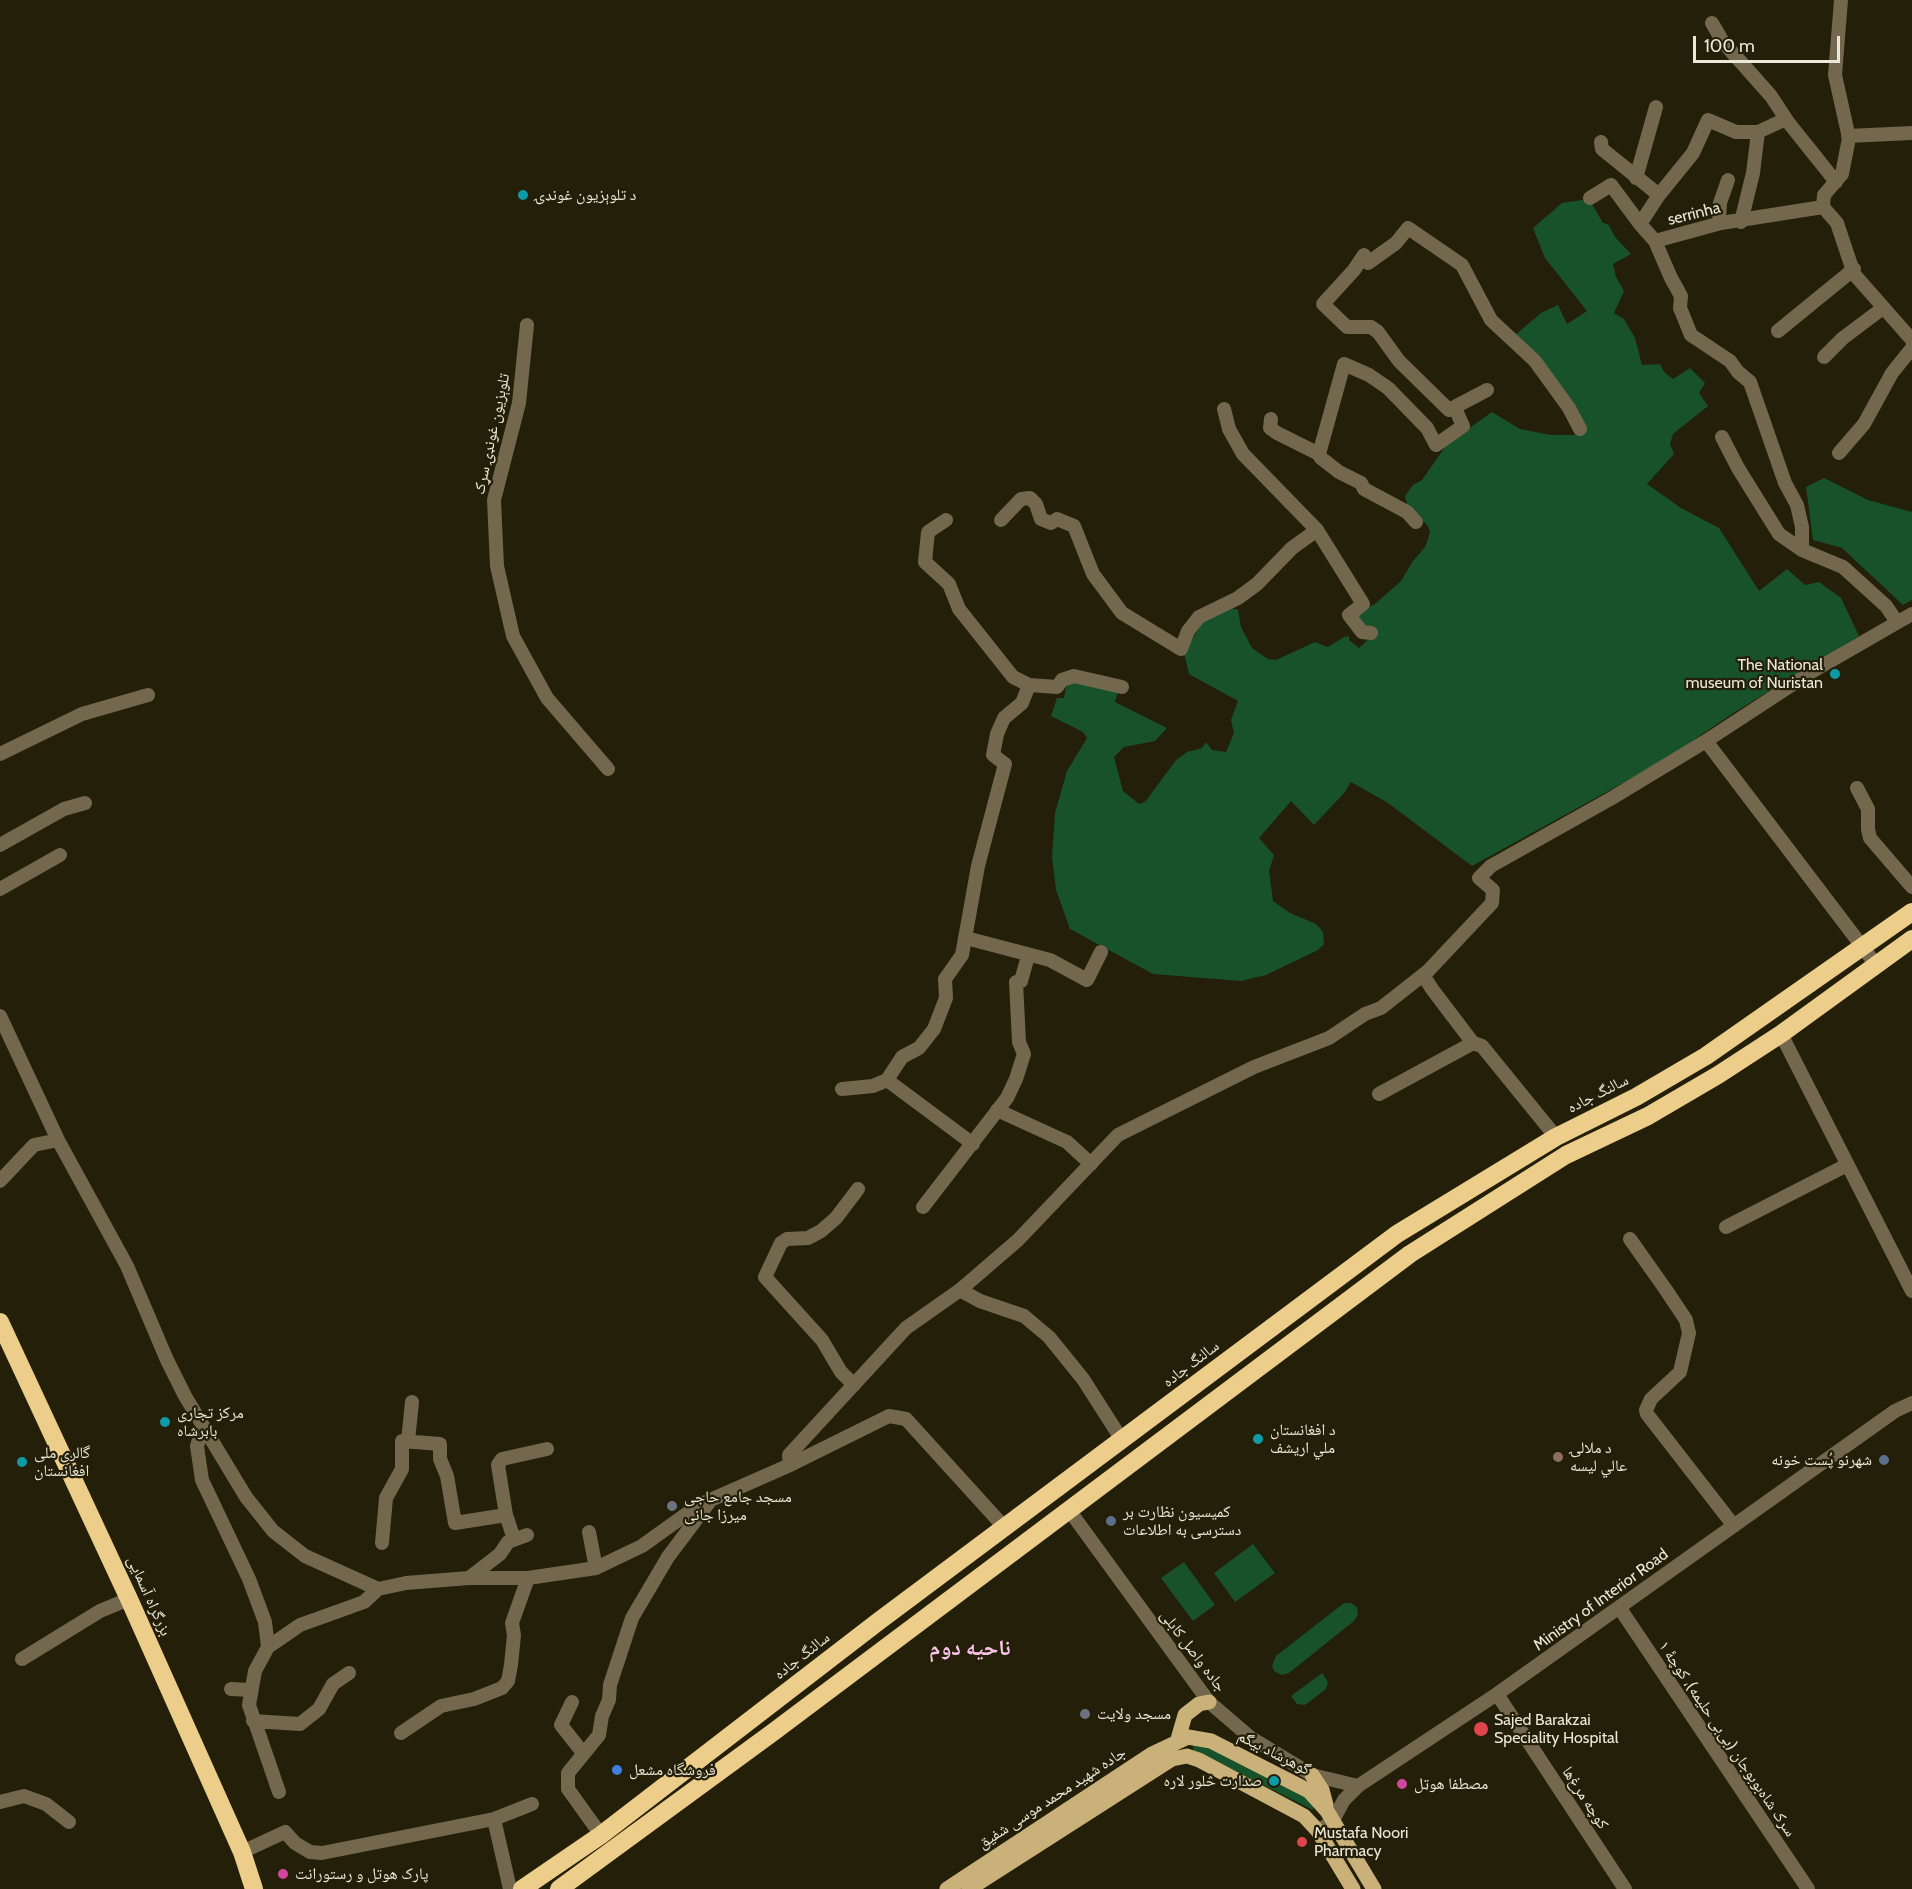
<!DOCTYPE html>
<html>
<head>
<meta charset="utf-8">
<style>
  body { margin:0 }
  #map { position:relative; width:1912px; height:1889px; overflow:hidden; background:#231f08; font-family:Cabin,sans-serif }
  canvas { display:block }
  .scale { position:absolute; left:1693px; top:36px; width:147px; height:27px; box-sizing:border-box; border:3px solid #eae8d9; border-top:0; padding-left:8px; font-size:18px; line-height:21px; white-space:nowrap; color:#eae8d9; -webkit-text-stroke:4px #231f08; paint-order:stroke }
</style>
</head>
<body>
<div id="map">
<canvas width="1912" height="1889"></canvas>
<div class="scale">100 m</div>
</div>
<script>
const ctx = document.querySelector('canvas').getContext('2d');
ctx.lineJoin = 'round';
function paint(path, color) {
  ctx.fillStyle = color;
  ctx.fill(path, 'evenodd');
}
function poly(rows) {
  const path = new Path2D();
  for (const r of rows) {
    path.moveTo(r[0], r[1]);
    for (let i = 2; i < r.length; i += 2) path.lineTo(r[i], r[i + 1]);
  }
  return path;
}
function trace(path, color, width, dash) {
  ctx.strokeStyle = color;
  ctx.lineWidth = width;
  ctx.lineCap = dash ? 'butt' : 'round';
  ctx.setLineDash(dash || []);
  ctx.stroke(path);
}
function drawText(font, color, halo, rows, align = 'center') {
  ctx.font = font + ' Cabin,"Noto Naskh Arabic",sans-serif';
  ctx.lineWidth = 4.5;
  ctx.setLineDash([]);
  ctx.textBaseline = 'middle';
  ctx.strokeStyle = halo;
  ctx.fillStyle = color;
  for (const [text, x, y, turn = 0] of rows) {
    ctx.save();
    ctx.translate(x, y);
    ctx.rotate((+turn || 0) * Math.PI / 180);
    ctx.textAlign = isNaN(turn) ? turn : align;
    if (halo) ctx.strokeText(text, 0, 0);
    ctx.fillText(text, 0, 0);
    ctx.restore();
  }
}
const green = poly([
  [1589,199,1603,223,1608,224,1615,237,1631,254,1613,264,1616,277,1624,291,1614,313,1624,319,1635,338,1642,365,1660,364,1664,372,1673,379,1690,368,1705,383,1699,393,1708,406,1673,434,1670,444,1674,454,1647,484,1681,508,1719,528,1759,591,1787,569,1805,585,1819,582,1841,598,1859,636,1735,712,1661,762,1472,866,1388,803,1351,782,1345,792,1314,825,1291,801,1259,838,1274,855,1269,871,1273,901,1290,913,1316,924,1323,932,1324,944,1318,950,1266,975,1241,981,1153,974,1070,929,1056,890,1052,857,1055,813,1067,771,1087,738,1083,732,1051,716,1057,698,1064,698,1067,683,1079,682,1118,692,1115,702,1167,728,1155,741,1124,747,1114,757,1123,791,1139,804,1145,802,1176,760,1187,752,1202,748,1206,742,1212,750,1226,752,1234,733,1231,720,1238,701,1189,674,1184,653,1202,623,1231,608,1238,610,1241,627,1252,648,1268,659,1276,660,1315,642,1328,647,1344,637,1349,636,1349,640,1359,648,1371,637,1354,618,1357,612,1375,604,1401,581,1413,561,1425,547,1430,533,1428,526,1408,508,1405,496,1413,485,1422,480,1447,444,1492,412,1520,429,1551,435,1574,435,1585,430,1514,336,1541,313,1558,305,1567,324,1587,311,1545,258,1533,228,1562,203],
  [1824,478,1868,500,1912,512,1912,600,1903,605,1842,548,1813,540,1806,487],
  [1253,1544,1275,1573,1235,1602,1214,1573],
  [1184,1562,1215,1605,1193,1621,1161,1578],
  [1344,1603,1351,1603,1357,1607,1358,1615,1354,1621,1289,1673,1282,1675,1275,1672,1272,1666,1276,1656],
  [1322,1673,1328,1682,1326,1689,1305,1705,1297,1704,1291,1696],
  [1193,1745,1208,1746,1302,1793,1314,1806,1313,1810,1193,1750]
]);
const minor = poly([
  [1841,0,1835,75,1849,138,1842,174,1824,195,1823,207,1721,223,1655,241,1671,278,1681,296,1680,308,1691,335,1730,361,1738,372,1750,382,1785,483,1797,505,1802,527,1802,550,1843,567,1886,606,1897,622],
  [1712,23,1723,42,1771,96,1788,122,1836,182],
  [1848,136,1912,133],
  [1601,142,1602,149,1659,195],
  [1636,178,1656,107],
  [1590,198,1611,185,1640,224],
  [1823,207,1837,223,1854,274,1912,340],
  [1741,222,1753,173,1758,132],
  [1721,223,1719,220,1720,203,1728,180],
  [1655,241,1640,224,1659,195,1693,153,1708,120,1736,132,1758,132,1786,119],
  [527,325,519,403,494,500,497,566,513,636,547,698,608,769],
  [1778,331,1854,269],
  [1824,357,1843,338,1883,308],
  [1224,409,1229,429,1243,454,1317,530,1363,604,1349,615,1362,632,1371,633],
  [1449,410,1487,390],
  [1271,419,1270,428,1277,433,1319,454,1321,458,1339,472,1361,483,1364,489,1407,512,1416,522],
  [1722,437,1738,468,1779,534,1802,550],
  [1839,453,1864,424,1892,373,1912,348],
  [1319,454,1344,364,1369,375,1388,388,1427,428,1436,445,1463,426,1455,408,1449,410,1399,361,1378,332,1371,327,1347,327,1323,304,1354,270,1364,255,1368,263,1396,243,1408,228,1462,265,1491,320,1535,361,1569,408,1580,429],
  [946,520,928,532,925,562,949,584,959,609,1013,677,1029,685,1057,687,1062,680,1074,676,1122,687],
  [1001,520,1021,499,1030,498,1036,504,1041,519,1051,523,1057,519,1074,526,1093,574,1122,613,1181,649,1188,631,1199,617,1238,598,1257,584,1292,548,1317,530],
  [1706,741,1877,966],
  [0,754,82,714,148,695],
  [1857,788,1868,809,1868,829,1870,838,1912,887],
  [0,845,64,809,85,803],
  [0,889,60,855],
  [966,938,1050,960,1087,980,1101,952],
  [1428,971,1423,975,1432,989,1473,1043,1482,1046,1556,1137],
  [0,1016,58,1140,127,1266,167,1360,185,1396,246,1497,273,1531,305,1556,378,1589,406,1583,469,1578,528,1578,596,1568,642,1546,699,1505,790,1465,889,1416,906,1419,1005,1528],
  [1781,1034,1912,1291],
  [887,1080,973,1144],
  [842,1089,873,1086,887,1080,902,1057,919,1048,934,1029,946,998,945,979,962,955,978,866,1005,764,993,755,997,734,1004,718,1022,703,1029,685],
  [1379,1094,1473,1043],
  [997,1110,1067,1142,1091,1164],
  [0,1181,34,1145,58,1140],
  [923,1207,1007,1098,1016,1079,1024,1054,1019,1042,1016,982,1021,981,1028,956],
  [1726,1227,1847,1165],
  [1630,1239,1666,1290,1686,1320,1689,1333,1680,1372,1651,1399,1646,1410,1647,1414,1734,1526],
  [960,1290,980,1301,1024,1316,1049,1337,1083,1379,1122,1440],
  [854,1385,841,1372,822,1340,765,1277,781,1243,787,1239,808,1238,821,1231,836,1218,858,1189],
  [203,1427,197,1446,202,1480,249,1579,265,1622,268,1647,255,1671,249,1705,279,1792],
  [408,1441,412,1402],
  [790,1465,789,1455,906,1328,960,1290,1018,1240,1118,1135,1254,1067,1329,1038,1365,1014,1381,1008,1428,971,1492,903,1493,890,1479,878,1491,866,1612,798,1706,741,1813,671,1912,614],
  [1069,1510,1209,1702,1251,1738,1312,1775,1358,1786],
  [589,1532,596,1568],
  [514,1539,506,1515,498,1465,502,1459,547,1449],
  [382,1543,386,1498,402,1469,402,1441,440,1444,440,1459,447,1476,455,1523,506,1515],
  [469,1578,500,1554,508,1542,527,1535],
  [1619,1607,1808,1889],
  [268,1647,300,1625,364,1602,378,1589],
  [22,1659,100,1611,129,1599],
  [231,1689,250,1690],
  [1497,1694,1625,1889],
  [572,1702,561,1725,583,1753],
  [253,1721,300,1724,319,1709,333,1684,349,1673],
  [401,1733,441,1706,474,1699,502,1688,508,1681,511,1665,514,1635,512,1623,528,1578],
  [0,1802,24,1796,46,1804,69,1822],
  [494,1819,510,1889],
  [1318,1831,1332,1822,1344,1800,1358,1786,1497,1694,1895,1411,1912,1403],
  [601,1835,568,1789,568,1773,599,1735,602,1716,609,1700,610,1685,632,1618,668,1557,710,1501],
  [242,1852,285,1832,295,1843,310,1852,322,1853,494,1819,532,1804]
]);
const major = poly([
  [1178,1739,1185,1715,1199,1704,1209,1702],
  [1312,1775,1322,1790,1326,1805],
  [947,1889,1152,1754,1188,1737,1211,1741,1309,1791,1327,1811,1374,1889],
  [969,1889,1172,1759,1187,1756,1199,1760,1304,1816,1318,1831,1353,1889]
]);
const highway = poly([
  [0,1322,129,1599,242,1852,254,1889],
  [522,1889,601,1835,879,1621,1397,1234,1556,1137,1636,1097,1706,1056,1912,912],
  [559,1889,772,1733,1410,1254,1566,1155,1648,1116,1718,1075,1781,1034,1912,939]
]);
const markers = [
  [523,195,6,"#0f9aa8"],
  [1835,674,6,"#0f9aa8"],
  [165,1422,6,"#0f9aa8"],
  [1258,1439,6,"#0f9aa8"],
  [1558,1457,6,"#8d6e63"],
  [1884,1460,6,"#5c6f8a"],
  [22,1462,6,"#0f9aa8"],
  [672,1506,6,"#6b7280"],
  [1111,1521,6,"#5c6f8a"],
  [1085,1714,6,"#6b7280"],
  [1481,1729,8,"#e0444e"],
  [617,1770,6,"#3f7fe0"],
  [1274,1781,6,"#0f9aa8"],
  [1402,1784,6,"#d1479c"],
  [1302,1842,6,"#e0444e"],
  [283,1874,6,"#d1479c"]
];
const poiNames = [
  ["د تلوېزیون غونډۍ",535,195],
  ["The National",1823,665,"right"],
  ["museum of Nuristan",1823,683,"right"],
  ["مرکز تجاری",177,1413],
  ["بابرشاه",177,1431],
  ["د افغانستان",1270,1430],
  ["ملي اریشف",1270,1448],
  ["د ملالۍ",1570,1448],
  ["عالي لیسه",1570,1466],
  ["گالری ملی",34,1453],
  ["افغانستان",34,1471],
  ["شهرنو پُست خونه",1872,1460,"right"],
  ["مسجد جامع حاجی",684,1497],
  ["میرزا جانی",684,1515],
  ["کمیسیون نظارت بر",1123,1512],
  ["دسترسی به اطلاعات",1123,1530],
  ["مسجد ولایت",1097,1714],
  ["Sajed Barakzai",1494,1720],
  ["Speciality Hospital",1494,1738],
  ["فروشگاه مشعل",629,1770],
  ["صدارت څلور لاره",1262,1781,"right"],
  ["مصطفا هوټل",1414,1784],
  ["Mustafa Noori",1314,1833],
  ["Pharmacy",1314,1851],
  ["پارک هوتل و رستورانت",295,1874]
];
const streetNames = [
  ["serrinha",1694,214,-14],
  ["تلوېزيون غونډۍ سړک",492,434,-78],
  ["سالنگ جاده",1598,1094,-27],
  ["سالنگ جاده",1191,1364,-37],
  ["بزرگراه آسمایی",149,1596,66],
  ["Ministry of Interior Road",1601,1600,-36],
  ["جاده واصل کابلی",1193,1651,53],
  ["سالنگ جاده",802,1656,-38],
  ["سرک شاه‌بوبوجان (بی‌بی حلیمه)، کوچۀ ۱",1727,1739,56],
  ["گوهرشاد بیگم",1274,1753,27],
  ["جاده شهید محمد موسی شفیق",1052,1798,-33],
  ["کوچه مرغ‌ها",1585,1798,57]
];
const districtNames = [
  ["ناحیه دوم",970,1649]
];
paint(green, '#17522b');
trace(minor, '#73674d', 14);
trace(major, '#cab079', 15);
trace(highway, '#edcd8a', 18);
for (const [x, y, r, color] of markers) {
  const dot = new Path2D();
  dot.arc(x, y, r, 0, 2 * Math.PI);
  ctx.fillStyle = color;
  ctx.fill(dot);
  trace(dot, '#231f08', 2);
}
drawText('16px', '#eae8d9', '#231f08', poiNames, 'left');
drawText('16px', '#eae8d9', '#231f08', streetNames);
drawText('bold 22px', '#fbc3e9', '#231f08', districtNames);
</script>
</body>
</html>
